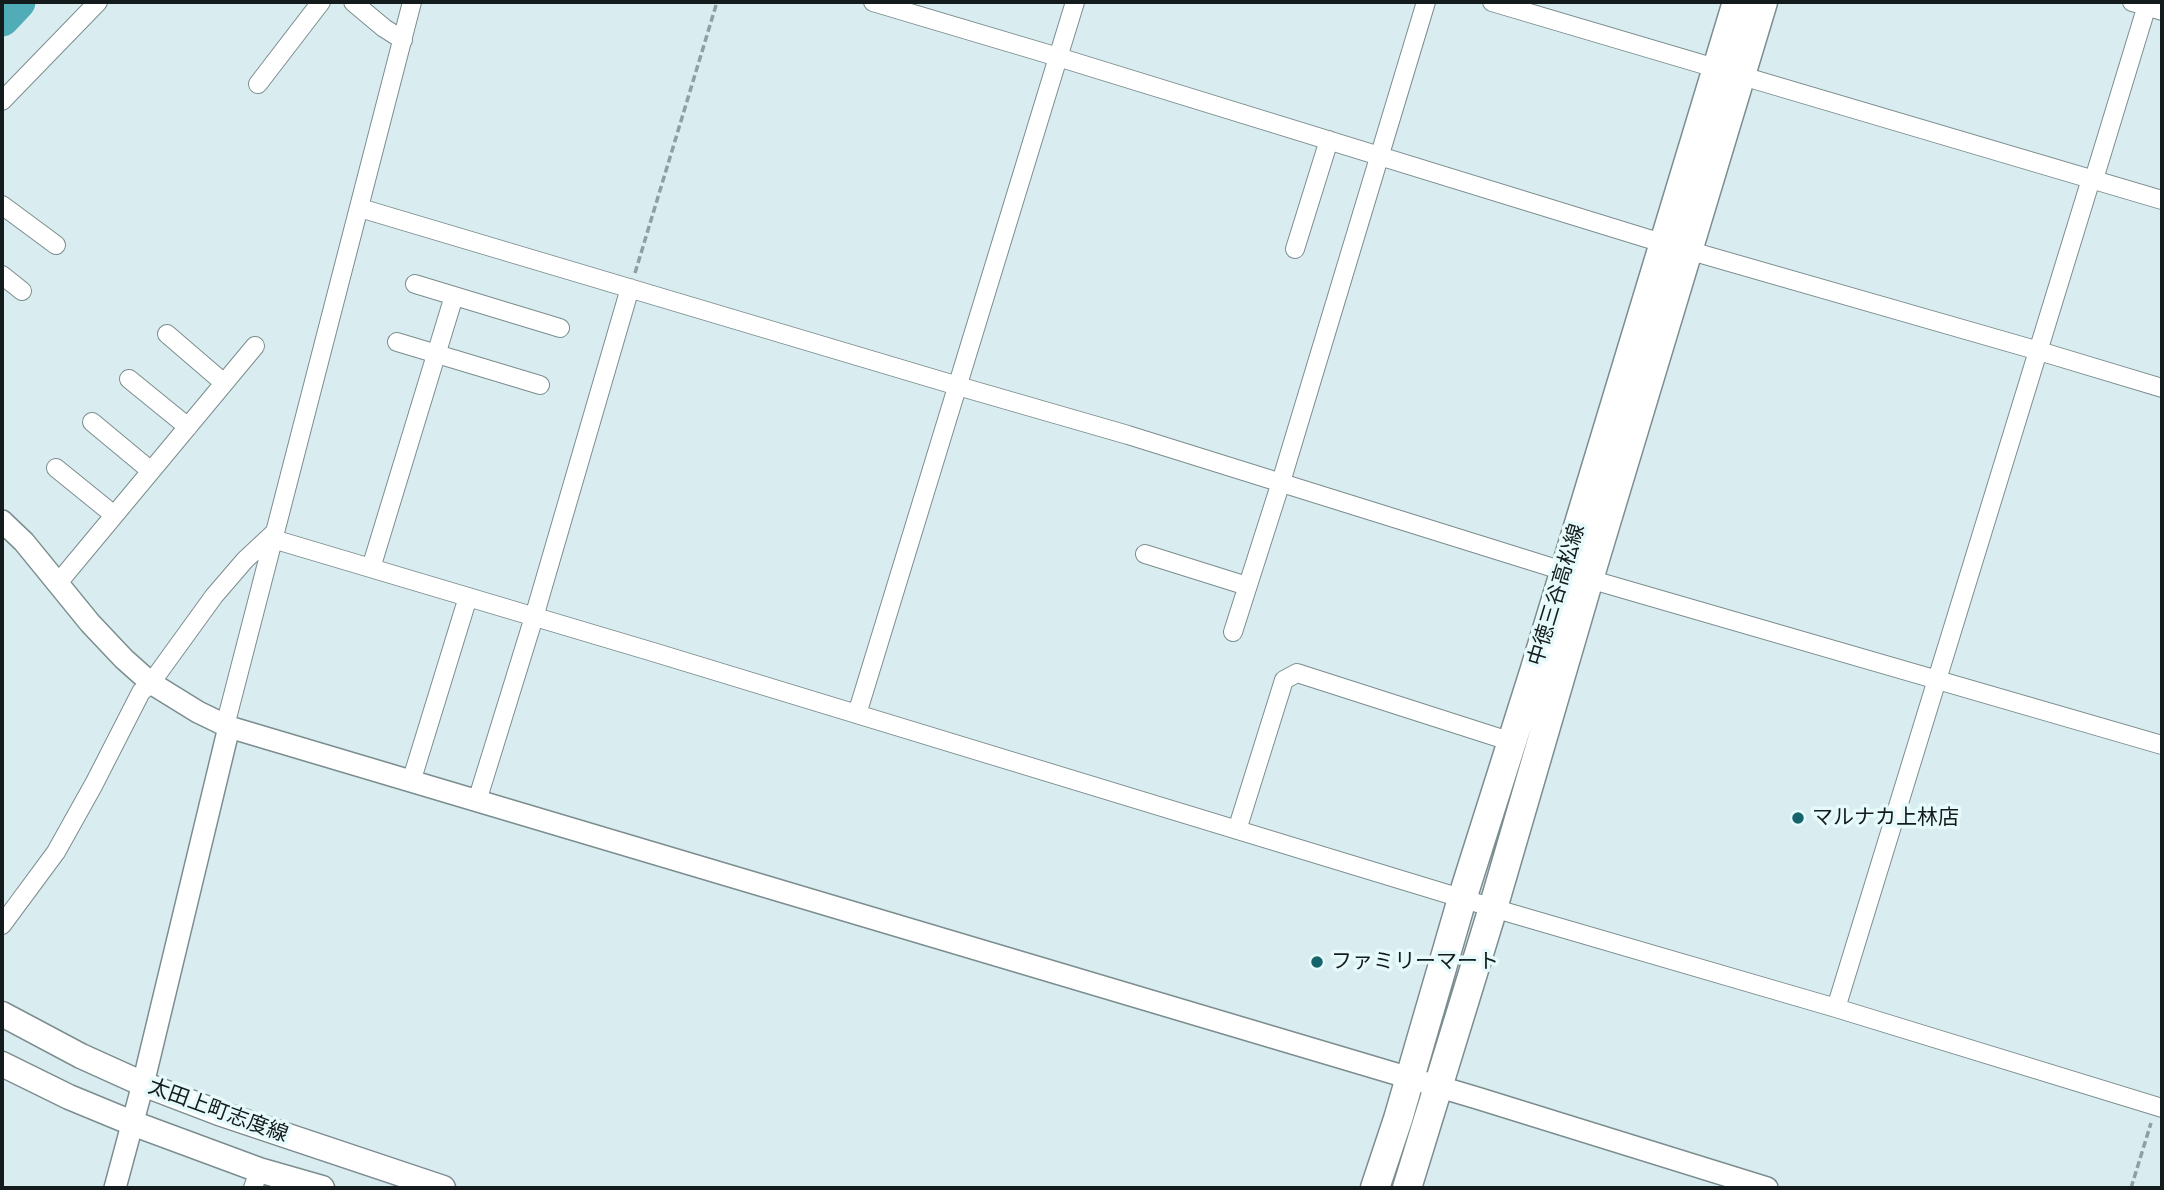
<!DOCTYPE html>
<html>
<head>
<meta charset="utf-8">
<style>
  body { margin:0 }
  #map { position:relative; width:2164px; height:1190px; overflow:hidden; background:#d9ecef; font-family:"PT Sans Narrow",sans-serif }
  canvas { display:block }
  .frame { position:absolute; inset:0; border:4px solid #141b1c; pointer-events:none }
</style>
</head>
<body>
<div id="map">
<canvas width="2164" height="1190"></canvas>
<div class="frame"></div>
</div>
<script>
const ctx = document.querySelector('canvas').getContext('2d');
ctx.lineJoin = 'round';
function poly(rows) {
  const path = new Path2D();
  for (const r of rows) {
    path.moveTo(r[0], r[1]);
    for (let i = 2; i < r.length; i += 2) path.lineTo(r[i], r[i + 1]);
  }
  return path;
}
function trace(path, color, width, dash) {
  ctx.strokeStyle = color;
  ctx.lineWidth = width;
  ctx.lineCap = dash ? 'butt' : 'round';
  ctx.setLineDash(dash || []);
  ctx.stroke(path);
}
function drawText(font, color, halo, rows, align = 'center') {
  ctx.font = font + ' "PT Sans Narrow","Noto Sans JP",sans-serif';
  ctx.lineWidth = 7;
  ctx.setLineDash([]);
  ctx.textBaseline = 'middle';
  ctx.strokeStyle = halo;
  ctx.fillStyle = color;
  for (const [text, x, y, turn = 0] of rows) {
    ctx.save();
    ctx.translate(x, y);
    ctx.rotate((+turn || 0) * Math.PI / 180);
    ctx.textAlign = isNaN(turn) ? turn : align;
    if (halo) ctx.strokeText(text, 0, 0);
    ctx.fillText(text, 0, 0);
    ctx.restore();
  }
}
const river = poly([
  [2,19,18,2]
]);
const path = poly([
  [635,273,717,2],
  [2131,1188,2151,1123]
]);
const minor = poly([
  [353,2,384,28,403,40],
  [873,2,1058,57,1649,239,2039,351,2162,388],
  [1492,2,2162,200],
  [2132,2,2162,11],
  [258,84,321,2],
  [2,101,98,2],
  [2094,179,2148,2],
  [2,205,56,245],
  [360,208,958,386,1128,435,1589,579,2162,745],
  [1295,249,1329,140],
  [2,275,22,291],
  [415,284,560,328],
  [167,334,224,383],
  [397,342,540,385],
  [129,379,188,427],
  [92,422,151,471],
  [56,468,114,515],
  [273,539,653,652,1510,913,1836,1008,2162,1108],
  [1145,554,1247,586],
  [371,568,454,296],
  [58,583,255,346],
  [1233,632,1281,482,1426,2],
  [857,714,1075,2],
  [225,726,412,2],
  [411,782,468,597],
  [477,801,534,617,630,288],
  [1237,830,1284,680,1297,673,1512,742],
  [2,925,56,852,94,784,141,692,151,683,214,596,245,560,275,532],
  [1836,1008,2091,179],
  [253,1188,259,1170]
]);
const tertiary = poly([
  [2,521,24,542,90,623,124,659,151,683,198,712,229,727,1477,1098,1767,1188],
  [115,1188,143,1084,229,727]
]);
const secondary = poly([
  [2,1014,81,1056,143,1084,219,1113,443,1188],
  [2,1064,69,1097,132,1123,259,1170,322,1188]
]);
const primary = poly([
  [1375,1188,1398,1119,1462,899,1534,672,1737,2],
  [1407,1188,1493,908,1589,579,1763,2]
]);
const markers = [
  [1798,818,7,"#15646b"],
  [1317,962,7,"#15646b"]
];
const streetNames = [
  ["中徳三谷高松線",1557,595,-73],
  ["太田上町志度線",218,1111,20]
];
const poiNames = [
  ["マルナカ上林店",1812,818],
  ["ファミリーマート",1331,962]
];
trace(river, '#50adb7', 35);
trace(minor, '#7b8d8f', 20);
trace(tertiary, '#7b8d8f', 24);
trace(secondary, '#7b8d8f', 27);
trace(primary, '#7b8d8f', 31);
trace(path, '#909fa1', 3.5, [7, 3.5]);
trace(minor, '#fff', 18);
trace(tertiary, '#fff', 21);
trace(secondary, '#fff', 24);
trace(primary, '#fff', 28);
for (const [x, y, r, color] of markers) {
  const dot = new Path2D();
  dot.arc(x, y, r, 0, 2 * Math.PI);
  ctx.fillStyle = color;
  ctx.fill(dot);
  trace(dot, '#e6fafc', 2.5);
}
drawText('21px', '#141b1c', '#e6fafc', streetNames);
drawText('21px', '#141b1c', '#e6fafc', poiNames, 'left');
</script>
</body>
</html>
